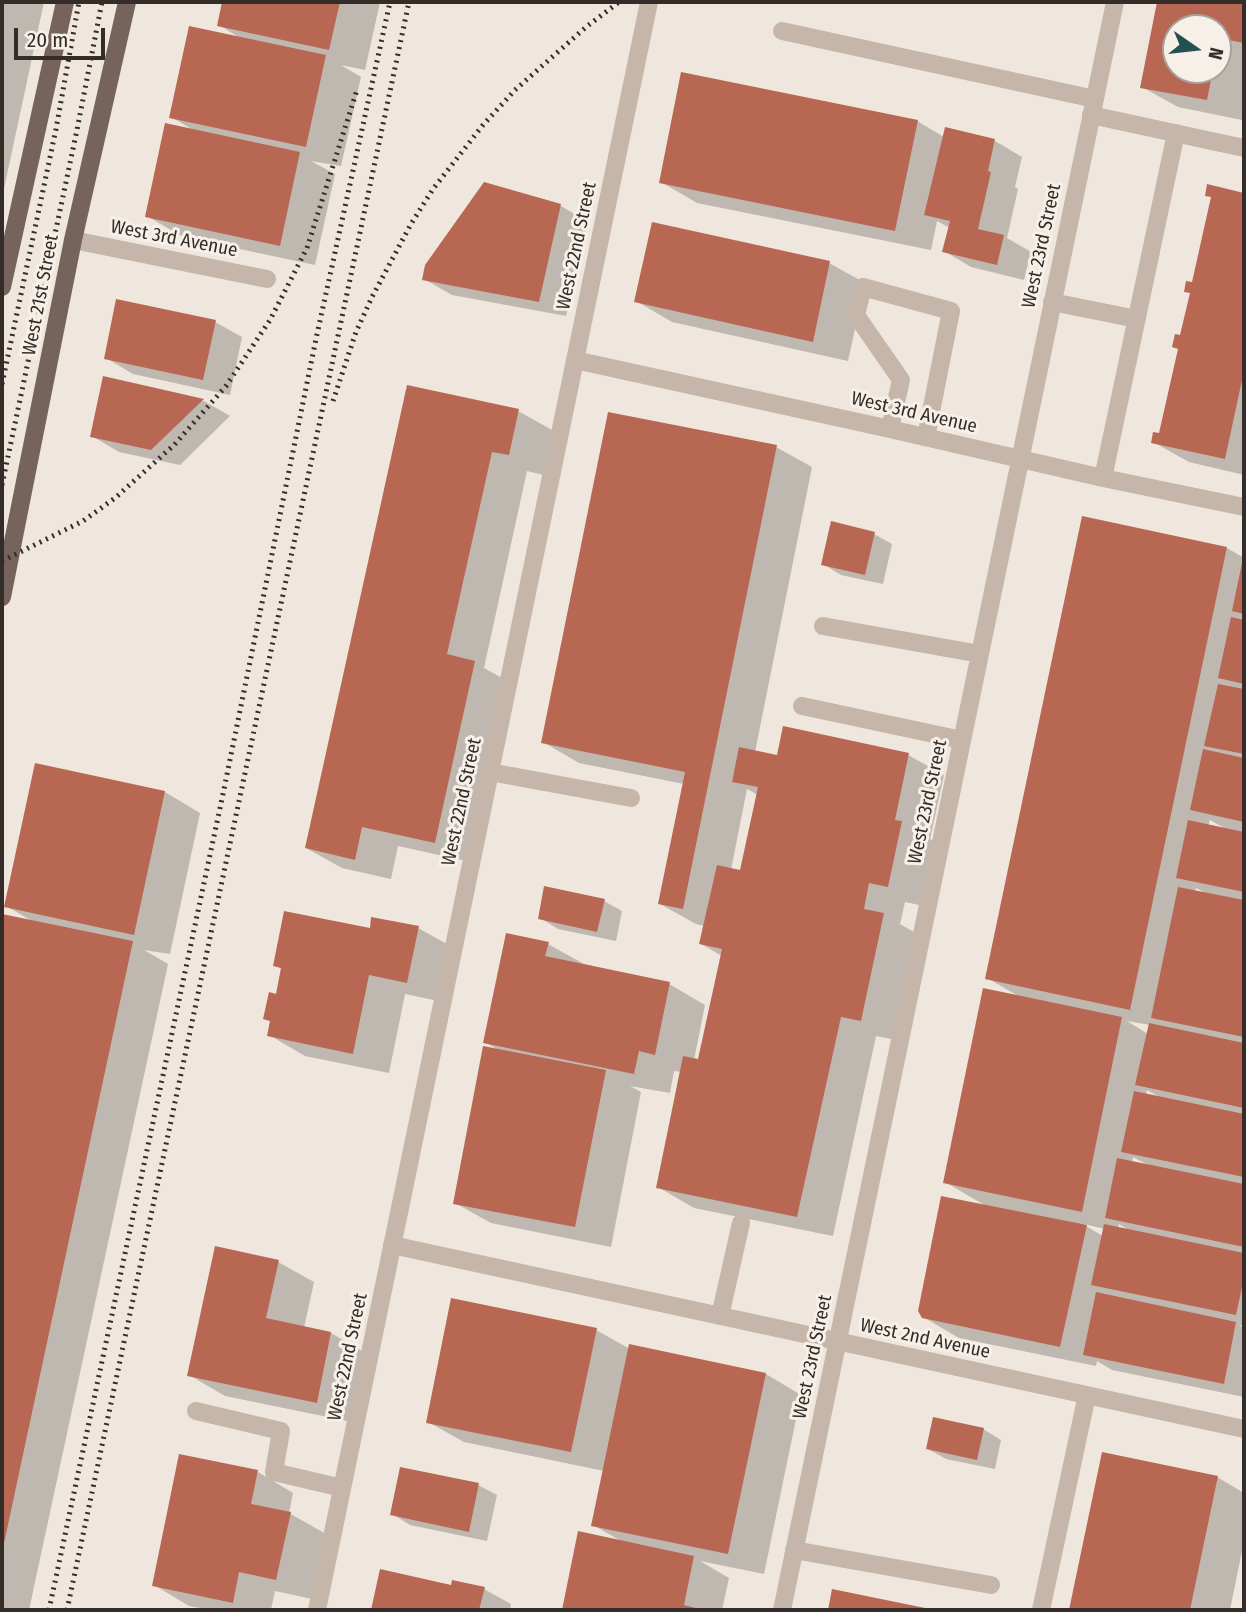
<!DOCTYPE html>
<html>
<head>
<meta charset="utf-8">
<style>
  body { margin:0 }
  #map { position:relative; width:1246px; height:1612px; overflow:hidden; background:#efe6dd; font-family:"Fira Sans Condensed",sans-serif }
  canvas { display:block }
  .frame { position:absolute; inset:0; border:4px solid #342c29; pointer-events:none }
  .north { position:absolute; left:1162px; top:14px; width:70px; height:70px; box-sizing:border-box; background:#f7f0e9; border:2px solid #a9a29c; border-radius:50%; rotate:104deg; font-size:19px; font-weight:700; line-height:28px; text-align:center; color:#342c29 }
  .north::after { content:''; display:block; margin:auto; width:24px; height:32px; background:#235051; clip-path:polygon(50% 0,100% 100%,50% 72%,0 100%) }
  .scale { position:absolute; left:14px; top:28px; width:91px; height:32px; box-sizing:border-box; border:4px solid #342c29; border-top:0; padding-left:9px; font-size:21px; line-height:24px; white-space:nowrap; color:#342c29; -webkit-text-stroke:5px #f7f0e9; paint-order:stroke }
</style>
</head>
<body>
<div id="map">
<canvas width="1246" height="1612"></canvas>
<div class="frame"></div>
<div class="north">N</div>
<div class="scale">20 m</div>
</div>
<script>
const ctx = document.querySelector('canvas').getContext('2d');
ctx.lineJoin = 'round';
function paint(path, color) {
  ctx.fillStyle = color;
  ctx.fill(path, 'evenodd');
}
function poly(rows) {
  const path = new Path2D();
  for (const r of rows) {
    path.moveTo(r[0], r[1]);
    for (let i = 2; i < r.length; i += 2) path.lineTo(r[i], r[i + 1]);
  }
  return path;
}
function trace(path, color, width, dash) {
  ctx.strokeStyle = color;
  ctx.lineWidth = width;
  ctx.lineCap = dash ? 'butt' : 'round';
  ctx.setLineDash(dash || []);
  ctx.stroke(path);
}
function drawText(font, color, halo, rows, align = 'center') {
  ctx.font = font + ' "Fira Sans Condensed",sans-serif';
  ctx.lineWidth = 6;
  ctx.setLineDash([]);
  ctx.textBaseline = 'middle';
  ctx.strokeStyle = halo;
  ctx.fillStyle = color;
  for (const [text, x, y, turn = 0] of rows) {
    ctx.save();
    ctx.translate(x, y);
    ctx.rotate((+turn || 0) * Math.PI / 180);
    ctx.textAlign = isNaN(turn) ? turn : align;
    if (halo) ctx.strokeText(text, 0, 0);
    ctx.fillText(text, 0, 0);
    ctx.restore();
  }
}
const shadow = poly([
  [2,2,44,2,2,198],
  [224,2,380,2,365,70,341,65,361,77,341,166,311,161,335,174,315,265,183,237,147,216,195,131,171,117,240,38,219,25],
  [1159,2,1244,2,1244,110,1242,120,1178,107,1142,87],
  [1176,28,1218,28,1218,70,1176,70],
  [917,121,944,137,946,129,995,141,1022,157,1015,187,1018,189,1007,238,1031,252,1024,280,971,267,944,251,950,228,937,221,931,250,697,203,661,182],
  [485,184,561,206,588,222,566,316,452,295,424,279],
  [1209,187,1244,195,1244,475,1189,462,1153,442,1160,435,1192,294,1186,291,1194,284,1213,198],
  [829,263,865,283,848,361,672,322,636,301],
  [215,322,242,337,230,395,133,374,106,358],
  [104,378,204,401,230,416,180,465,119,452,92,436],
  [409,387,518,411,554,431,544,475,527,471,484,668,511,683,471,862,398,846,391,879,342,868,306,848],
  [776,447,812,467,755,752,778,757,908,755,944,775,930,839,937,843,924,906,905,902,900,924,919,935,897,1040,876,1036,833,1236,694,1208,658,1187,682,1072,674,1071,670,1093,630,1086,641,1092,611,1247,491,1223,455,1203,500,1051,485,1042,548,944,584,964,669,984,705,1005,694,1060,700,1061,722,956,701,944,705,926,696,924,660,904,684,784,579,763,543,742],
  [747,789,758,795,741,872,731,870],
  [874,534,892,544,883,584,841,575,823,564],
  [1227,548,1244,558,1244,1326,1239,1325,1244,1328,1244,1397,1112,1370,1097,1361,1096,1366,959,1338,923,1317,986,1206,945,1182,1020,997,987,978],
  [1210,820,1226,829,1208,826],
  [1196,888,1206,893,1195,892],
  [1127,1021,1150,1025,1148,1034],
  [1147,1090,1161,1098,1146,1096],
  [1133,1157,1148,1165,1132,1163],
  [1084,1224,1105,1229,1103,1236,1084,1225],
  [1119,1224,1129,1230,1118,1229],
  [37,765,165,792,200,813,170,954,144,950,168,964,29,1610,2,1610,2,916,32,921,6,906],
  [604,901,622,911,616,941,558,929,540,918],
  [418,928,454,948,443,1002,405,994,389,1073,305,1056,269,1035,272,1022,265,1018,278,996,283,970,275,965,371,930],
  [278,1262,314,1282,304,1328,331,1333,367,1354,352,1422,225,1396,189,1375],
  [596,1330,630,1349,766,1374,801,1395,764,1574,700,1561,729,1578,722,1610,563,1610,580,1533,621,1541,593,1525,604,1471,464,1442,428,1422],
  [983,1429,1001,1440,995,1469,946,1459,928,1449],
  [1103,1454,1217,1477,1244,1493,1244,1541,1230,1610,1071,1610],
  [258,1472,293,1493,289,1513,326,1534,312,1599,275,1591,271,1610,211,1610,189,1606,154,1585],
  [478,1485,497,1495,487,1541,410,1525,392,1514],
  [382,1571,452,1587,484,1589,511,1604,510,1610,373,1610]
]);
const building = poly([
  [222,2,340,2,329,50,217,26],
  [1157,2,1244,2,1244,43,1218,38,1218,28,1176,28,1176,70,1213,70,1207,100,1140,88],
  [189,26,326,55,306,147,169,118],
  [681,72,918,120,895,231,659,183],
  [165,123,300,152,280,246,145,217],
  [945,127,995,139,988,171,991,172,978,229,1004,235,997,265,942,252,950,221,924,215],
  [484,182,561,204,539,302,422,280,425,265],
  [1207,184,1244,193,1244,371,1225,459,1151,443,1153,432,1159,433,1178,349,1172,347,1175,334,1180,335,1190,293,1184,292,1186,281,1192,282,1211,197,1205,196],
  [652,222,830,261,813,342,634,302],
  [116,299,216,320,203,380,104,359],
  [103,376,204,399,151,450,90,437],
  [407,385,519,409,509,455,492,452,447,654,475,661,435,843,362,827,355,860,305,848],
  [608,412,777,445,683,909,658,904,685,772,541,743],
  [1082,516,1227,547,1130,1010,985,979],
  [831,521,875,532,865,575,821,565],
  [1243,558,1244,558,1244,614,1232,611],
  [1231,617,1244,620,1244,684,1218,678],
  [1218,684,1244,689,1244,754,1204,746],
  [783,726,909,753,895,820,902,821,888,887,869,883,864,909,884,913,861,1021,841,1017,797,1217,656,1188,683,1056,698,1059,722,949,699,944,717,865,740,870,758,787,732,782,739,747,777,755],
  [1203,749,1244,758,1244,822,1190,810],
  [35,763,165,791,134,935,4,907],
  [1188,820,1244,832,1244,892,1176,878],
  [544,886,605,899,597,932,538,919],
  [1178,887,1244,900,1244,1037,1151,1018],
  [284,911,370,928,371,917,419,926,407,983,369,975,353,1054,267,1036,270,1021,263,1019,269,992,276,994,281,968,273,966],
  [2,914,133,941,3,1548,2,1548],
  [506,933,549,942,545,956,670,982,655,1055,639,1051,634,1074,483,1043],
  [983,988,1122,1017,1082,1212,943,1183],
  [1149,1023,1244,1043,1244,1108,1135,1085],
  [483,1046,606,1070,575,1227,453,1204],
  [1134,1091,1244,1114,1244,1177,1121,1152],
  [1117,1158,1244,1184,1244,1247,1105,1218],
  [941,1196,1087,1225,1060,1347,922,1318,918,1311],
  [1104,1224,1244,1253,1244,1278,1236,1315,1091,1285],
  [215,1246,279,1260,266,1318,331,1332,317,1403,187,1376],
  [1096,1292,1236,1322,1224,1384,1083,1355],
  [451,1298,597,1328,571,1452,426,1423],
  [629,1344,766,1373,728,1554,591,1526],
  [933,1417,984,1428,977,1460,926,1449],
  [1102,1452,1218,1476,1190,1610,1069,1610],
  [179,1454,258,1470,251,1504,291,1512,276,1580,239,1572,233,1603,152,1586],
  [400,1467,479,1483,469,1532,390,1515],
  [578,1531,694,1556,684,1605,703,1610,562,1610],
  [380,1569,451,1585,452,1580,485,1587,479,1610,371,1610],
  [832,1589,930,1609,930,1610,828,1610]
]);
const minor = poly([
  [782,31,1095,99],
  [1091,115,1244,148],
  [73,240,267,279],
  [1052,302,1137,319],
  [575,360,890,429,1103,478,1244,507],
  [890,429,901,380,856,315,863,287,951,311,926,437],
  [1103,478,1176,133],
  [823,626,980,654],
  [802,706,962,740],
  [490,772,631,798],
  [392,1245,1244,1429],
  [720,1316,741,1223],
  [196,1411,281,1431,274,1472,342,1488],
  [794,1550,991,1585],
  [317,1610,649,2],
  [782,1610,1115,2],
  [1041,1610,1087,1395]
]);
const major = poly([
  [2,287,65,2],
  [2,597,73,240,127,2]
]);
const rail = poly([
  [2,384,56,129,79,2],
  [333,401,356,332,372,297,411,224,433,189,483,125,515,90,586,27,619,2],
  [2,485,77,130,102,2],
  [2,561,83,521,115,498,174,445,226,386,270,320,307,248,357,90],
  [49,1610,223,794,316,339,390,2],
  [67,1610,409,2]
]);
const streetNames = [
  ["West 3rd Avenue",174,239,11],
  ["West 22nd Street",577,246,-78],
  ["West 23rd Street",1042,246,-78],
  ["West 21st Street",41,295,-79],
  ["West 3rd Avenue",914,413,13],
  ["West 22nd Street",462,802,-78],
  ["West 23rd Street",928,802,-78],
  ["West 2nd Avenue",925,1339,12],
  ["West 22nd Street",348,1357,-78],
  ["West 23rd Street",813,1357,-78]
];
paint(shadow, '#0003');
paint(building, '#b86752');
trace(minor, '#c6b6aa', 18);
trace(major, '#75635c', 18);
trace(rail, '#342c29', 5, [2, 5]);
drawText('19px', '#342c29', '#f7f0e9', streetNames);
</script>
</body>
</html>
